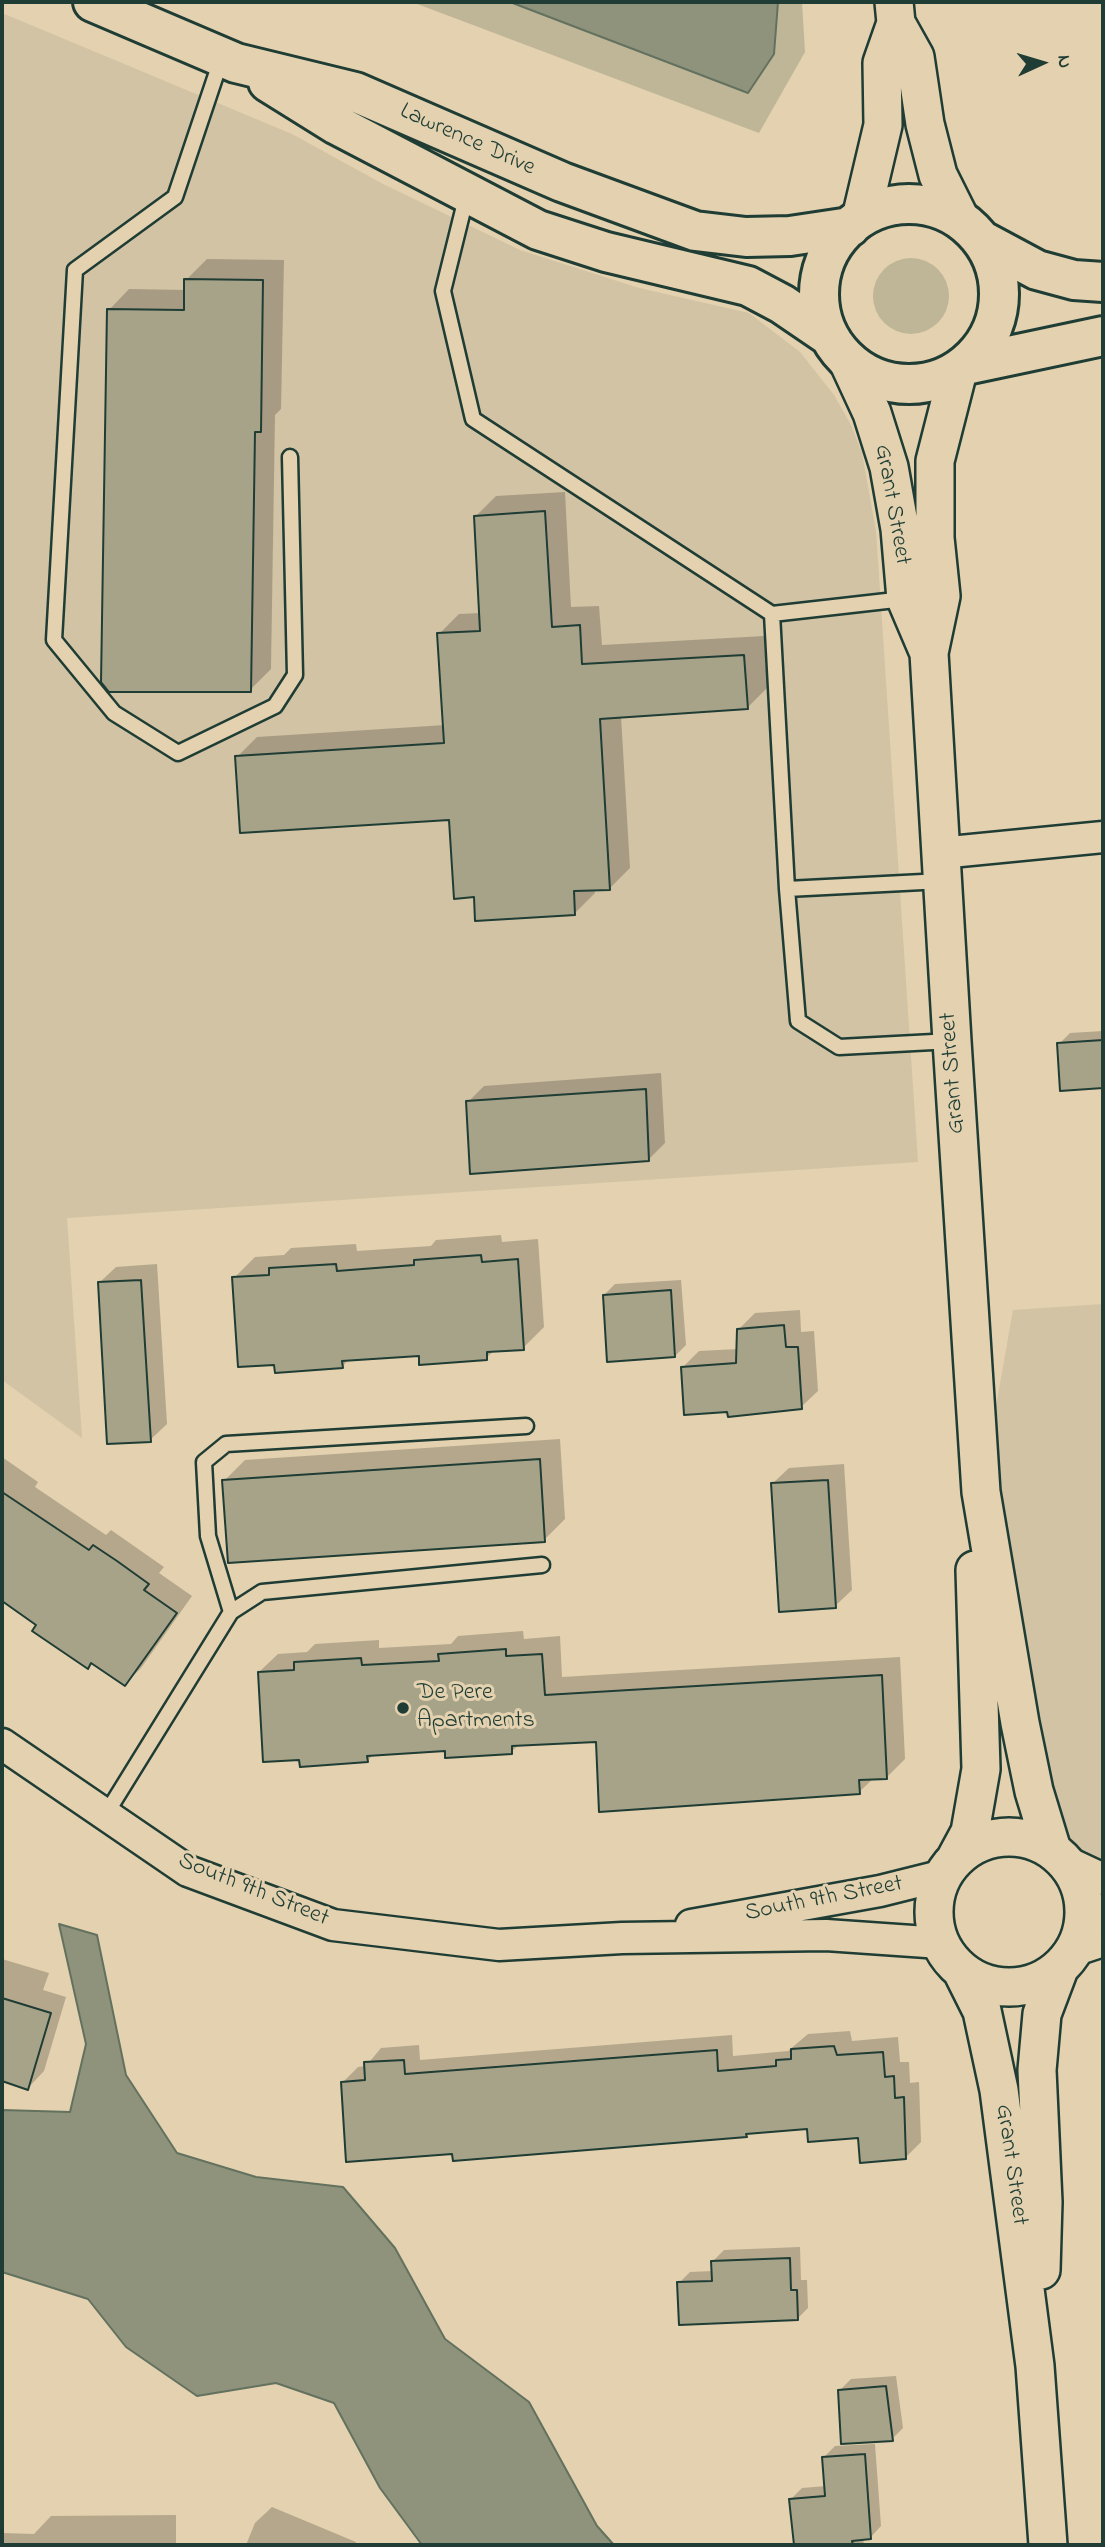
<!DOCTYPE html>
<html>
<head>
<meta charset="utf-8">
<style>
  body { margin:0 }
  #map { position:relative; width:1105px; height:2547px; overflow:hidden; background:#e3d1af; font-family:"Indie Flower",sans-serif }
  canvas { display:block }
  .frame { position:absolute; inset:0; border:4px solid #1f3d34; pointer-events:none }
  .north { position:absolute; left:1007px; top:28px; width:70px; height:70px; -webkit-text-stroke:5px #e3d1af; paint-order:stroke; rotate:86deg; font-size:19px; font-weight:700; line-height:28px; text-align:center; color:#1f3d34 }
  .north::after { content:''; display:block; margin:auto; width:24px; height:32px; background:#1f3d34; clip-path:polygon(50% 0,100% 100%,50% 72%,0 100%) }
</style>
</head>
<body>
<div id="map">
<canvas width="1105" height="2547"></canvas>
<div class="frame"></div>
<div class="north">N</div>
</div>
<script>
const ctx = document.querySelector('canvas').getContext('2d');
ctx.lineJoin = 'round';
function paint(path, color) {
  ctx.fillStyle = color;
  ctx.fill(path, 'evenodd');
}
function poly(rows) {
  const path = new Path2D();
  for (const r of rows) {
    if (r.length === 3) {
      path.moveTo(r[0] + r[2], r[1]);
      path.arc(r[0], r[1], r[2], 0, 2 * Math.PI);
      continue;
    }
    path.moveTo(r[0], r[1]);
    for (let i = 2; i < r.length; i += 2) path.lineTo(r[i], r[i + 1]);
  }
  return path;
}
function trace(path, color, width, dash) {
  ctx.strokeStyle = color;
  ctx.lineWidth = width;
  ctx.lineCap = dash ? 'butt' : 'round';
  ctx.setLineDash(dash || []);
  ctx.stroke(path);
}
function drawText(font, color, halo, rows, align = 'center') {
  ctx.font = font + ' "Indie Flower",sans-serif';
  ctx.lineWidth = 6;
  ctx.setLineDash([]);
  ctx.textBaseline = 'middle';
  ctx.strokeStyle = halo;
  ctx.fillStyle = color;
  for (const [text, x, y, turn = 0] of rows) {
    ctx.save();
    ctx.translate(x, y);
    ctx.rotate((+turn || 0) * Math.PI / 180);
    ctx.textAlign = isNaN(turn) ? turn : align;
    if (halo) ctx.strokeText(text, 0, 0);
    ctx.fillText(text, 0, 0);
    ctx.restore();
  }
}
const built = poly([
  [2,13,292,134,383,184,520,250,639,288,749,313,800,352,834,395,851,425,862,453,876,531,918,1162,67,1218,82,1438,2,1380],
  [1103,1304,1103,1879,1094,1877,1028,1803,981,1492,1013,1310]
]);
const green = poly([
  [412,2,802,2,805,52,759,133],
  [911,296,38]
]);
const water = poly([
  [510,2,778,2,774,54,748,93,510,2],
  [59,1924,97,1935,126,2075,177,2153,256,2177,343,2187,395,2248,445,2339,529,2402,597,2526,614,2545,422,2545,380,2488,334,2403,276,2383,197,2396,126,2347,88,2299,2,2272,2,2110,70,2112,86,2044,59,1924]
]);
const shadow = poly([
  [207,259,284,260,281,409,275,415,271,669,250,690,109,310,129,289,186,290,186,280],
  [565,492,571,607,599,606,602,645,764,636,767,688,747,708,621,716,630,868,610,888,594,888,595,893,575,913,475,895,450,818,237,757,257,737,445,725,439,634,459,614,481,613,476,516,496,496],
  [1103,1031,1103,1087,1062,1089,1059,1044,1070,1033],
  [661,1073,665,1143,649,1159,468,1102,484,1086],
  [501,1235,502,1242,538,1239,544,1327,523,1348,495,1350,486,1358,420,1354,349,1359,342,1367,276,1363,234,1278,255,1257,284,1255,291,1248,356,1244,357,1251,431,1246,436,1240],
  [157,1264,167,1424,150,1440,99,1283,116,1267],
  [681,1280,686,1345,675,1356,604,1295,615,1284],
  [800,1310,801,1332,814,1331,818,1391,801,1407,729,1410,683,1367,699,1351,738,1349,739,1329,755,1313],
  [560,1439,565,1519,544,1540,224,1481,245,1460],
  [2,1457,38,1482,35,1487,106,1535,111,1530,164,1567,159,1573,192,1596,141,1668,125,1684,93,1662,88,1666,39,1625,16,1593,2,1583],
  [844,1464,852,1590,835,1606,772,1484,789,1468],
  [523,1631,524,1639,560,1636,562,1677,900,1657,905,1759,887,1777,874,1778,859,1792,597,1740,520,1744,511,1752,447,1749,374,1754,367,1761,259,1672,278,1654,307,1652,315,1644,379,1640,379,1648,451,1644,458,1636],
  [2,1959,49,1973,43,1990,66,1997,44,2071,28,2088,2,2080],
  [850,2031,852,2041,898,2037,900,2062,909,2062,910,2083,919,2082,921,2142,905,2158,860,2136,809,2127,454,2152,343,2082,358,2067,366,2066,381,2048,419,2045,420,2060,732,2035,733,2056,788,2051,808,2034],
  [800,2247,801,2280,807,2280,808,2308,797,2319,679,2283,690,2272,713,2271,713,2261,724,2250],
  [896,2376,903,2428,892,2439,840,2390,851,2379],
  [875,2444,881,2526,870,2538,863,2538,864,2545,796,2545,791,2499,802,2488,826,2486,824,2457,835,2446],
  [272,2507,356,2542,355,2545,246,2545,255,2523],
  [176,2515,176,2545,2,2545,2,2533,34,2534,51,2516]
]);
const building = poly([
  [184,279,263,280,261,432,255,432,251,692,109,692,101,682,107,309,184,310,184,279],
  [545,511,552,627,580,625,582,664,744,655,748,709,600,719,610,890,574,891,575,915,475,921,474,897,454,899,449,820,240,833,235,756,444,743,437,633,480,631,474,516,545,511],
  [1103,1040,1103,1088,1060,1091,1057,1043,1103,1040],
  [646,1089,649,1161,470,1174,466,1101,646,1089],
  [481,1255,482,1262,518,1259,524,1350,487,1352,487,1360,419,1365,419,1356,342,1361,343,1368,275,1373,274,1365,238,1367,232,1277,269,1275,269,1268,336,1264,337,1271,414,1265,414,1260,481,1255],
  [141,1280,151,1442,107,1444,98,1282,141,1280],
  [671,1290,675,1357,607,1362,603,1295,671,1290],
  [784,1325,786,1347,798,1347,802,1409,728,1417,727,1412,684,1415,681,1367,736,1363,737,1329,784,1325],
  [540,1459,545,1542,228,1563,222,1480,540,1459],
  [828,1480,836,1608,779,1612,771,1483,828,1480],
  [2,1492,89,1550,93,1545,117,1561,149,1584,144,1590,177,1613,125,1686,91,1663,88,1669,32,1631,36,1625,2,1601,2,1492],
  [506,1649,506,1656,542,1654,545,1695,882,1675,887,1779,859,1780,860,1794,599,1812,596,1742,512,1746,512,1754,445,1758,445,1751,367,1756,368,1762,300,1767,299,1760,263,1762,258,1672,294,1670,294,1662,361,1658,362,1665,439,1661,438,1654,506,1649],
  [2,1998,51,2013,28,2090,2,2081,2,1998],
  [834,2046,837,2055,883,2052,885,2077,894,2076,895,2098,904,2097,906,2159,860,2163,858,2138,808,2142,807,2129,746,2134,747,2137,453,2161,452,2154,346,2162,341,2082,365,2080,364,2062,404,2060,405,2074,717,2050,718,2071,776,2066,776,2060,791,2059,791,2049,834,2046],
  [790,2258,791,2290,797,2290,798,2320,679,2325,677,2282,712,2281,711,2261,790,2258],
  [886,2386,893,2441,841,2444,838,2390,886,2386],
  [865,2454,871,2539,852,2541,853,2545,794,2545,789,2499,825,2496,822,2457,865,2454]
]);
const service = poly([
  [222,57,175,197,75,270,54,640,114,713,178,753,275,706,295,675,290,457],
  [467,194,443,291,473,419,772,614,904,599],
  [772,614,787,889,798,1021,839,1047,952,1041],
  [787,889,942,881],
  [231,1612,208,1536,204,1462,226,1444,526,1426],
  [106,1814,231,1612,262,1592,542,1565]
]);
const minor = poly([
  [940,853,1103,837],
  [2,1744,188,1871,333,1925,499,1945,622,1938,826,1935,941,1943],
  [1065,1861,1103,1879],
  [691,1925,880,1891,944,1875],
  [1073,1951,1103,1941]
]);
const tertiary = poly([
  [896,23,915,57,925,124,938,175,960,219],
  [861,218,883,125,882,63,896,23,894,2],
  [847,359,872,413,889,467,900,529,906,599,929,653],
  [958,371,935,461,935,538,941,596,929,653,952,1041,981,1492,1020,1723,1034,1791,1052,1850],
  [1009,1912,75],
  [956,1858,970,1832,981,1769,975,1570],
  [962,1971,982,2011,999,2090,1035,2366,1048,2545],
  [1041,2270,1043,2202,1037,2070,1042,2014,1059,1969]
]);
const secondary = poly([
  [93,2,236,63,355,92,562,182,695,231,746,237,790,236,850,227],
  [268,82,337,125,538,230,606,252,748,286,782,304,829,336],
  [909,294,90],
  [981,240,1037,270,1074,280,1103,282],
  [966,365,1103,336]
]);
const markers = [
  [403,1708,7,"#1f3d34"]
];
const streetNames = [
  ["Lawrence Drive",467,141,24],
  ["Grant Street",891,505,80],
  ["Grant Street",954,1073,-94],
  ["South 9th Street",253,1891,22],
  ["South 9th Street",824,1900,-11],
  ["Grant Street",1010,2165,82]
];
const poiNames = [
  ["De Pere",417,1694],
  ["Apartments",417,1722]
];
paint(built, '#d1c3a4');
paint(green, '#bfb698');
paint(water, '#90937b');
trace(water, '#63715f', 2);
paint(shadow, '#0003');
paint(building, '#a7a389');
trace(building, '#1f3d34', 2);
trace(service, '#1f3d34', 19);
trace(minor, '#1f3d34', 35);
trace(tertiary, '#1f3d34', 42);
trace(secondary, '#1f3d34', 44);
trace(service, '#e3d1af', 14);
trace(minor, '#e3d1af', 30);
trace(tertiary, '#e3d1af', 37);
trace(secondary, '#e3d1af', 38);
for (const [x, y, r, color] of markers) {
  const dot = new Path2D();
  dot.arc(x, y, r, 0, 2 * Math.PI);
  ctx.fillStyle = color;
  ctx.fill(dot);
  trace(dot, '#e3d1af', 2.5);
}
drawText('24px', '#1f3d34', '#e3d1af', streetNames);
drawText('24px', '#1f3d34', '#e3d1af', poiNames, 'left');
</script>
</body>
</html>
